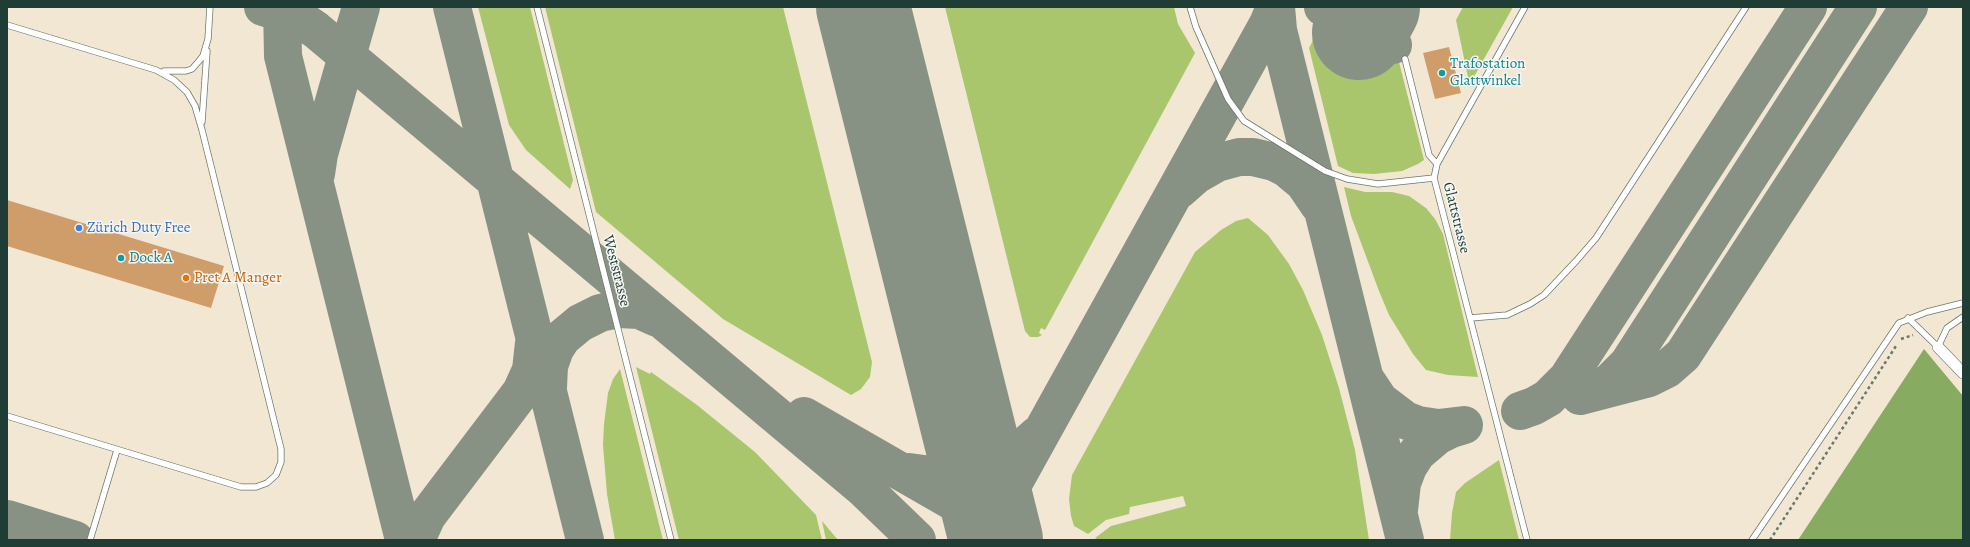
<!DOCTYPE html>
<html>
<head>
<meta charset="utf-8">
<style>
  body { margin:0 }
  #map { position:relative; width:1970px; height:547px; overflow:hidden; background:#f2e7d3; font-family:Alegreya,serif }
  canvas { display:block }
  .frame { position:absolute; inset:0; border:8px solid #1f3d34; pointer-events:none }
</style>
</head>
<body>
<div id="map">
<canvas width="1970" height="547"></canvas>
<div class="frame"></div>
</div>
<script>
const ctx = document.querySelector('canvas').getContext('2d');
ctx.lineJoin = 'round';
function paint(path, color) {
  ctx.fillStyle = color;
  ctx.fill(path, 'evenodd');
}
function poly(rows) {
  const path = new Path2D();
  for (const r of rows) {
    path.moveTo(r[0], r[1]);
    for (let i = 2; i < r.length; i += 2) path.lineTo(r[i], r[i + 1]);
  }
  return path;
}
function trace(path, color, width, dash) {
  ctx.strokeStyle = color;
  ctx.lineWidth = width;
  ctx.lineCap = dash ? 'butt' : 'round';
  ctx.setLineDash(dash || []);
  ctx.stroke(path);
}
function drawText(font, color, halo, rows, align = 'center') {
  ctx.font = font + ' Alegreya,serif';
  ctx.lineWidth = 3;
  ctx.setLineDash([]);
  ctx.textBaseline = 'middle';
  ctx.strokeStyle = halo;
  ctx.fillStyle = color;
  for (const [text, x, y, turn = 0] of rows) {
    ctx.save();
    ctx.translate(x, y);
    ctx.rotate((+turn || 0) * Math.PI / 180);
    ctx.textAlign = isNaN(turn) ? turn : align;
    if (halo) ctx.strokeText(text, 0, 0);
    ctx.fillText(text, 0, 0);
    ctx.restore();
  }
}
const green = poly([
  [478,7,530,7,573,180,570,189,526,150,509,125],
  [545,7,783,7,872,362,870,377,861,389,851,395,723,319,596,212],
  [945,7,1174,7,1178,24,1195,53,1045,330,1041,328,1039,333,1042,335,1038,337,1030,337,1025,331],
  [1387,7,1406,7,1391,34,1376,26],
  [1463,7,1513,7,1471,82,1468,77,1456,20],
  [1331,19,1401,58,1399,62,1424,160,1418,164,1402,171,1374,174,1353,173,1338,166,1309,48,1322,23],
  [1344,187,1365,192,1392,192,1409,196,1426,208,1435,219,1443,234,1478,377,1448,375,1426,370,1413,354,1389,315,1379,291,1351,216],
  [1248,218,1268,235,1289,264,1303,290,1322,335,1339,388,1355,450,1369,540,1099,540,1095,538,1111,526,1186,506,1183,496,1130,507,1129,514,1106,520,1088,534,1074,526,1071,516,1069,499,1072,475,1195,252,1221,230,1236,221],
  [636,367,650,374,651,372,697,405,755,452,816,515,822,540,679,540],
  [620,369,663,540,615,540,607,494,603,445,604,424,608,393,613,379],
  [1499,460,1519,540,1450,540,1452,513,1456,492,1465,483],
  [822,521,838,540,826,540]
]);
const forest = poly([
  [1924,349,1963,396,1963,540,1798,540]
]);
const taxiway = poly([
  [263,7,300,19,316,30,864,489,917,540],
  [282,7,283,56,404,540],
  [452,7,585,540],
  [1276,7,1278,30,1405,540],
  [1323,7,1393,45],
  [316,174,319,154,361,7],
  [1179,190,1196,175,1217,163,1239,157,1253,157,1274,162,1286,168,1304,183,1319,205],
  [1366,380,1380,401,1405,420,1418,425,1438,428,1464,425,1451,429,1437,436,1417,453,1408,467,1402,483,1399,510],
  [548,388,549,366,555,349,562,338,580,323,600,313,619,309,639,310,657,318],
  [1596,390,1610,382,1628,364,1858,7],
  [1580,396,1649,378,1667,369,1683,355,1909,7],
  [1520,411,1534,406,1548,398,1567,379,1808,7],
  [804,416,1020,540],
  [909,472,946,477,975,472,995,465,1015,455,1036,436],
  [7,519,75,540],
  [416,540,427,516,521,392,531,370,534,343],
  [982,540,1268,24,1275,7]
]);
const runway = poly([
  [863,7,996,540],
  [1359,33,1373,7]
]);
const building = poly([
  [1449,47,1461,93,1435,99,1423,53],
  [7,200,224,266,211,308,7,246]
]);
const path = poly([
  [1901,339,1913,335],
  [1770,540,1896,346]
]);
const lane = poly([
  [537,7,671,540],
  [1190,7,1196,27,1228,99,1244,121,1325,171,1347,179,1378,184,1434,178,1527,540],
  [7,25,156,70,174,80,187,92,195,106,202,130,281,449,281,462,276,475,267,483,256,487,241,487,7,416],
  [1405,59,1429,155,1437,164],
  [164,71,186,71,192,69,199,61,203,56,208,39,210,7],
  [202,122,207,51],
  [1434,178,1437,164,1525,7],
  [1470,318,1507,315,1530,304,1544,295,1577,260,1596,238,1746,7],
  [1908,318,1938,347,1947,328,1963,317],
  [90,540,117,450],
  [1752,540,1899,323,1927,312,1963,303]
]);
const street = poly([
  [1938,347,1963,373]
]);
const markers = [
  [1442,73,4,"#0f9aa8"],
  [79,228,4,"#3f7fe0"],
  [121,258,4,"#0f9aa8"],
  [186,278,4,"#e8710a"]
];
const cultureNames = [
  ["Trafostation",1450,64],
  ["Glattwinkel",1450,81],
  ["Dock A",129,258]
];
const streetNames = [
  ["Glattstrasse",1456,218,76],
  ["Weststrasse",616,271,76]
];
const shopNames = [
  ["Zürich Duty Free",87,228]
];
const foodNames = [
  ["Pret A Manger",194,278]
];
paint(green, '#aac66d');
paint(forest, '#87ab60');
trace(taxiway, '#889284', 38);
trace(runway, '#889284', 94);
paint(building, '#cf9d69');
trace(lane, '#69786c', 7);
trace(street, '#69786c', 12);
trace(path, '#69786c', 2.5, [3, 3]);
trace(lane, '#fff', 5.5);
trace(street, '#fff', 11);
for (const [x, y, r, color] of markers) {
  const dot = new Path2D();
  dot.arc(x, y, r, 0, 2 * Math.PI);
  ctx.fillStyle = color;
  ctx.fill(dot);
  trace(dot, '#f6f6f2', 1.5);
}
drawText('15px', '#0d838f', '#f6f6f2', cultureNames, 'left');
drawText('15px', '#1f3d34', '#f6f6f2', streetNames);
drawText('15px', '#366cbe', '#f6f6f2', shopNames, 'left');
drawText('15px', '#c56008', '#f6f6f2', foodNames, 'left');
</script>
</body>
</html>
